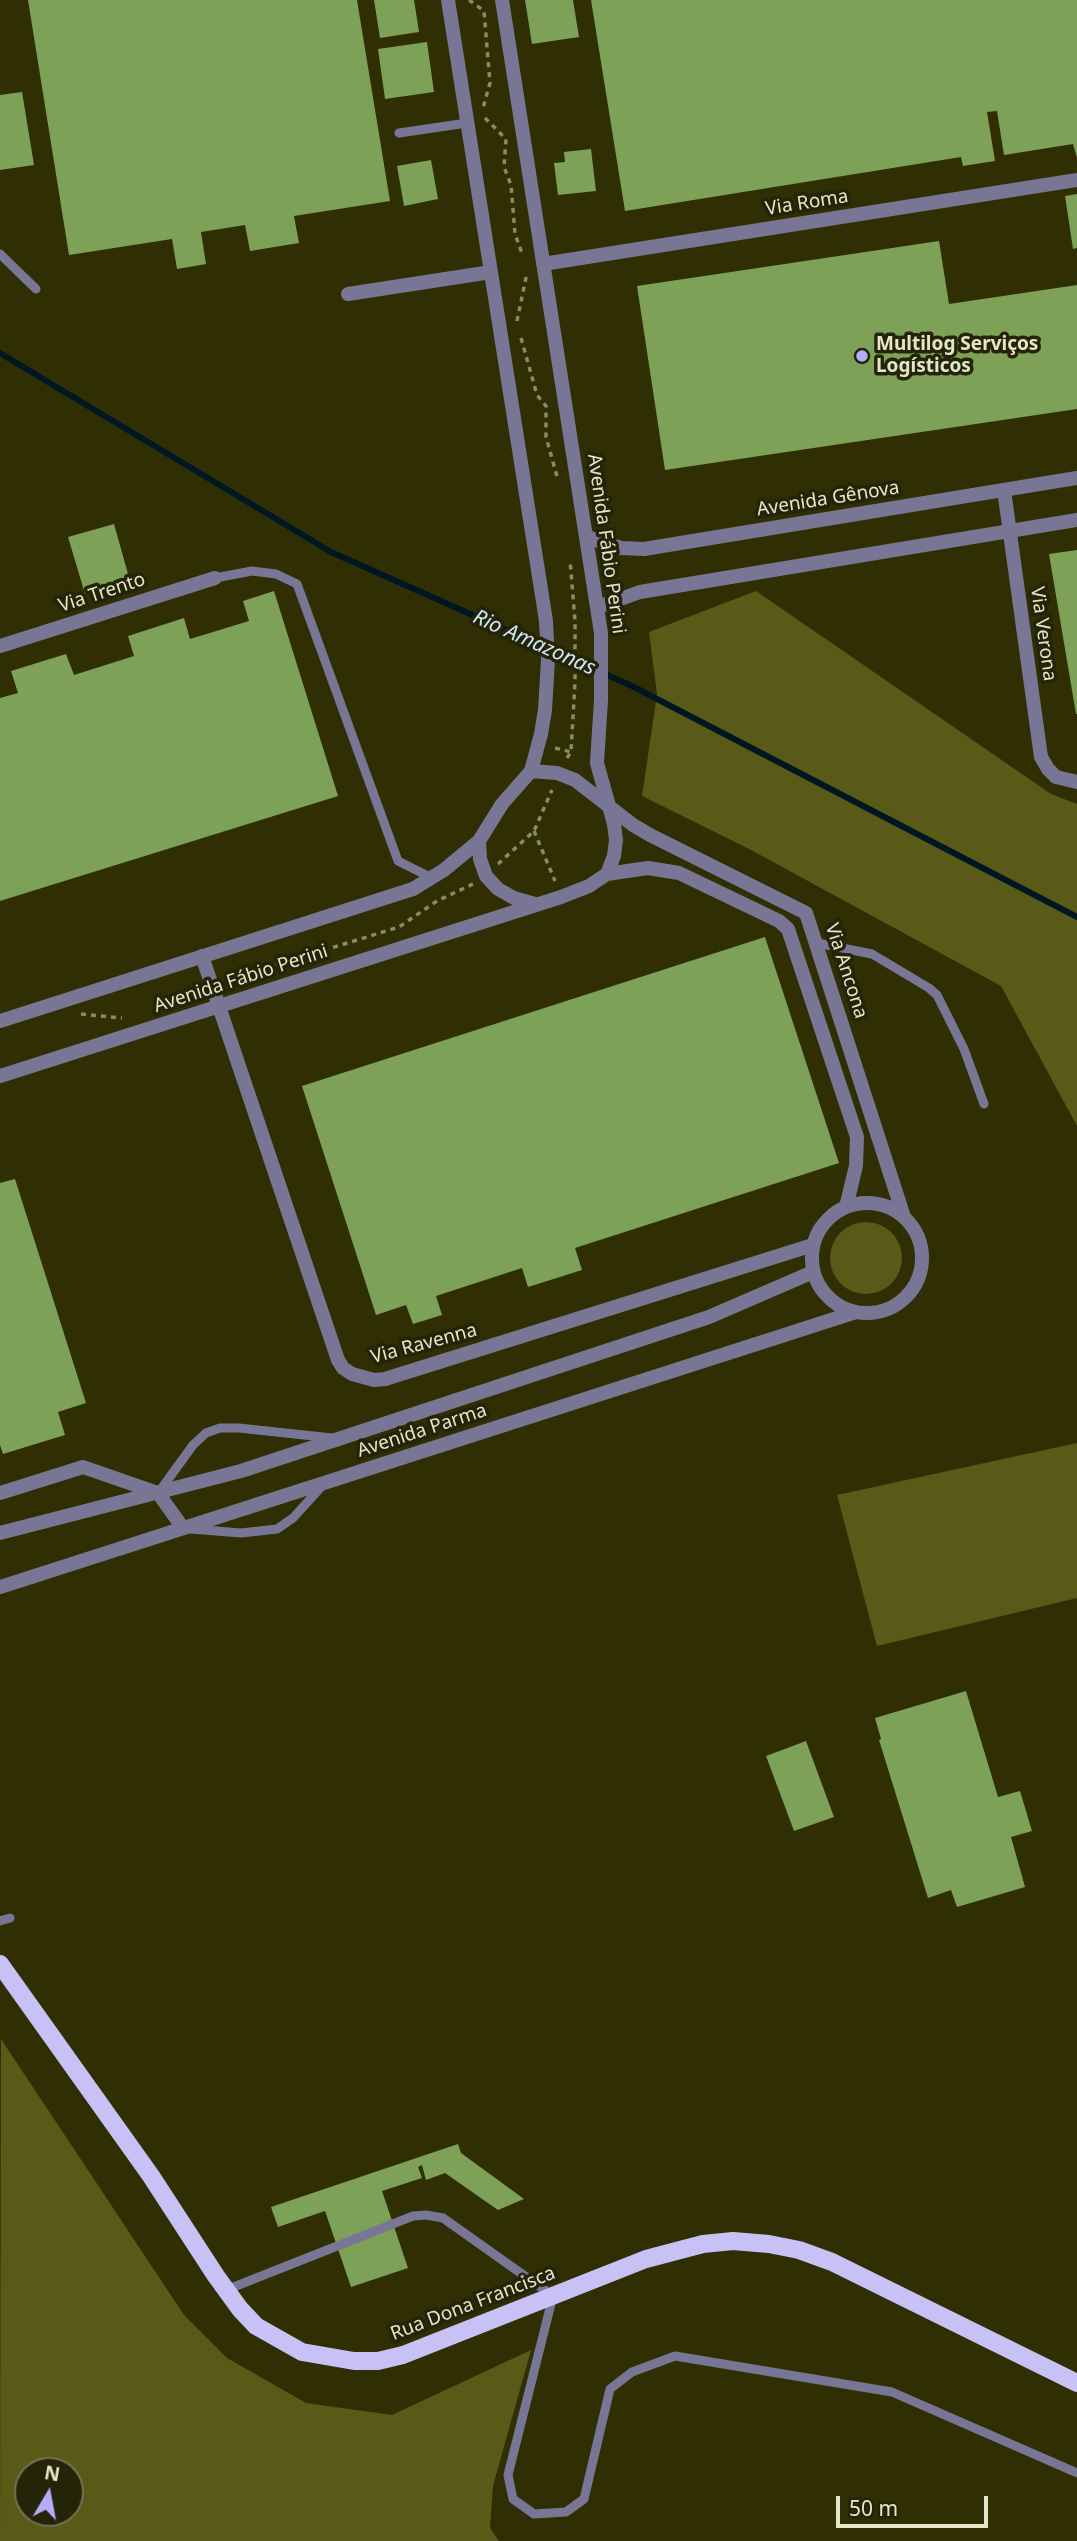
<!DOCTYPE html>
<html>
<head>
<meta charset="utf-8">
<style>
  body { margin:0 }
  #map { position:relative; width:1077px; height:2541px; overflow:hidden; background:#2f2f03; font-family:"Noto Sans",sans-serif }
  canvas { display:block }
  .north { position:absolute; left:14px; top:2457px; width:70px; height:70px; box-sizing:border-box; background:#242408; border:2px solid #717255; border-radius:50%; rotate:10deg; font-size:19px; font-weight:700; line-height:28px; text-align:center; color:#e4e6c9 }
  .north::after { content:''; display:block; margin:auto; width:24px; height:32px; background:#b6acf8; clip-path:polygon(50% 0,100% 100%,50% 72%,0 100%) }
  .scale { position:absolute; left:836px; top:2496px; width:152px; height:32px; box-sizing:border-box; border:4px solid #e4e6c9; border-top:0; padding-left:9px; font-size:21px; line-height:24px; white-space:nowrap; color:#e4e6c9; -webkit-text-stroke:5px #242408; paint-order:stroke }
</style>
</head>
<body>
<div id="map">
<canvas width="1077" height="2541"></canvas>
<div class="north">N</div>
<div class="scale">50 m</div>
</div>
<script>
const ctx = document.querySelector('canvas').getContext('2d');
ctx.lineJoin = 'round';
function paint(path, color) {
  ctx.fillStyle = color;
  ctx.fill(path, 'evenodd');
}
function poly(rows) {
  const path = new Path2D();
  for (const r of rows) {
    if (r.length === 3) {
      path.moveTo(r[0] + r[2], r[1]);
      path.arc(r[0], r[1], r[2], 0, 2 * Math.PI);
      continue;
    }
    path.moveTo(r[0], r[1]);
    for (let i = 2; i < r.length; i += 2) path.lineTo(r[i], r[i + 1]);
  }
  return path;
}
function trace(path, color, width, dash) {
  ctx.strokeStyle = color;
  ctx.lineWidth = width;
  ctx.lineCap = dash ? 'butt' : 'round';
  ctx.setLineDash(dash || []);
  ctx.stroke(path);
}
function drawText(font, color, halo, rows, align = 'center') {
  ctx.font = font + ' "Noto Sans",sans-serif';
  ctx.lineWidth = 7;
  ctx.setLineDash([]);
  ctx.textBaseline = 'middle';
  ctx.strokeStyle = halo;
  ctx.fillStyle = color;
  for (const [text, x, y, turn = 0] of rows) {
    ctx.save();
    ctx.translate(x, y);
    ctx.rotate((+turn || 0) * Math.PI / 180);
    ctx.textAlign = isNaN(turn) ? turn : align;
    if (halo) ctx.strokeText(text, 0, 0);
    ctx.fillText(text, 0, 0);
    ctx.restore();
  }
}
const green = poly([
  [756,591,1051,794,1077,804,1077,1126,1001,986,751,850,642,796,657,694,649,632],
  [866,1258,36],
  [1077,1443,1077,1598,877,1646,837,1495],
  [1,2039,184,2315,227,2358,306,2403,392,2415,531,2350,493,2486,490,2528,499,2541,0,2541],
  [28,2471,70,2471,70,2513,28,2513]
]);
const stream = poly([
  [0,353,331,552,632,686,1077,917]
]);
const building = poly([
  [28,0,357,0,390,201,294,216,299,243,250,251,245,225,201,232,206,264,177,269,172,239,69,255],
  [374,0,414,0,419,32,380,38],
  [525,0,573,0,579,37,532,44],
  [591,0,1077,0,1077,158,1073,144,1004,155,997,111,987,112,995,161,963,166,961,157,625,211],
  [427,42,434,92,385,99,378,49],
  [22,92,34,165,0,170,0,95],
  [591,149,596,191,558,195,554,163,565,162,564,152],
  [431,160,438,199,404,206,397,166],
  [1077,194,1077,248,1073,249,1065,196],
  [939,241,949,304,1077,285,1077,409,665,470,637,286],
  [114,524,130,581,85,594,68,537],
  [1077,550,1077,714,1076,714,1049,554],
  [274,591,338,796,0,901,0,698,18,693,11,671,66,654,74,675,134,656,128,636,184,618,190,639,249,621,243,601],
  [765,937,839,1163,575,1248,582,1270,528,1287,522,1268,436,1296,442,1315,413,1324,406,1305,376,1315,302,1086],
  [15,1179,86,1403,58,1412,65,1435,3,1454,0,1445,0,1183],
  [966,1691,998,1797,1020,1791,1032,1831,1011,1837,1025,1887,957,1907,951,1890,928,1898,879,1740,881,1739,875,1718],
  [806,1741,834,1817,794,1831,766,1756],
  [458,2144,461,2153,524,2199,498,2210,445,2173,426,2180,422,2165,418,2167,422,2178,382,2191,408,2268,351,2287,325,2211,278,2227,271,2207]
]);
const path = poly([
  [469,0,484,11,490,83,483,108],
  [485,118,506,139,504,167,511,185,515,234,523,256],
  [517,321,527,273],
  [521,338,537,395,546,406,546,437,558,480],
  [555,748,571,752],
  [567,758,571,752,575,682,575,621,570,560],
  [534,831,555,881],
  [498,864,534,831,552,790],
  [228,980,399,927,437,901,473,884],
  [81,1014,122,1018]
]);
const service = poly([
  [399,133,467,123],
  [0,254,36,289],
  [215,578,252,571,276,574,297,584,398,861,432,878],
  [817,943,872,954,929,988,937,995,964,1049,984,1104],
  [159,1492,193,1445,206,1433,220,1428,239,1428,332,1438],
  [191,1529,241,1533,277,1529,293,1518,323,1485],
  [0,1921,10,1918],
  [226,2290,413,2216,426,2215,443,2218,553,2296,508,2475,513,2499,534,2514,566,2512,584,2499,610,2389,632,2372,675,2356,892,2392,1077,2473]
]);
const minor = poly([
  [543,264,1077,180],
  [348,294,491,272],
  [1004,490,1041,757,1048,769,1056,777,1077,782],
  [587,537,621,548,644,549,1077,478],
  [598,607,640,592,1077,520],
  [0,646,215,578],
  [531,771,557,773,575,780,633,825,650,835,806,913,904,1217],
  [479,841,480,859,486,876,498,889,514,898,535,904],
  [607,874,648,868,679,873,779,921,788,929,857,1137,856,1166,846,1207],
  [202,956,338,1360,343,1368,352,1374,374,1380,385,1379,813,1245],
  [0,1021,413,889,444,870,479,841,502,804,531,771,541,734,545,710,548,660,546,621,448,0],
  [0,1076,561,897,589,886,607,874,614,856,616,840,614,824,597,763,601,700,601,633,502,0],
  [867,1258,55],
  [0,1493,83,1467,158,1493],
  [158,1493,183,1528],
  [0,1533,241,1471,709,1317,813,1272],
  [0,1587,856,1312]
]);
const primary = poly([
  [0,1964,151,2176,216,2276,240,2309,256,2326,302,2352,354,2361,378,2361,403,2355,646,2259,703,2244,733,2241,769,2244,799,2250,832,2262,1077,2383]
]);
const markers = [
  [862,356,7,"#b6acf8"]
];
const streetNames = [
  ["Via Roma",807,203,-9],
  ["Avenida Gênova",828,499,-9],
  ["Avenida Fábio Perini",606,544,82],
  ["Via Trento",102,593,-18],
  ["Via Verona",1043,634,82],
  ["Via Ancona",846,971,72],
  ["Avenida Fábio Perini",241,979,-18],
  ["Via Ravenna",424,1344,-15],
  ["Avenida Parma",422,1431,-18],
  ["Rua Dona Francisca",473,2304,-21]
];
const poiNames = [
  ["Multilog Serviços",876,345],
  ["Logísticos",876,367]
];
const waterNames = [
  ["Rio Amazonas",534,643,24]
];
paint(green, '#595a17');
trace(stream, '#001723', 6);
paint(building, '#7ea158');
trace(path, '#8a8b66', 3.5, [5, 5]);
trace(service, '#797695', 9);
trace(minor, '#797695', 14);
trace(primary, '#c7c1f5', 18);
for (const [x, y, r, color] of markers) {
  const dot = new Path2D();
  dot.arc(x, y, r, 0, 2 * Math.PI);
  ctx.fillStyle = color;
  ctx.fill(dot);
  trace(dot, '#242408', 2.5);
}
drawText('19px', '#e4e6c9', '#242408', streetNames);
drawText('bold 19px', '#e4e6c9', '#242408', poiNames, 'left');
drawText('italic 21px', '#d0e5f0', '#242408', waterNames);
</script>
</body>
</html>
